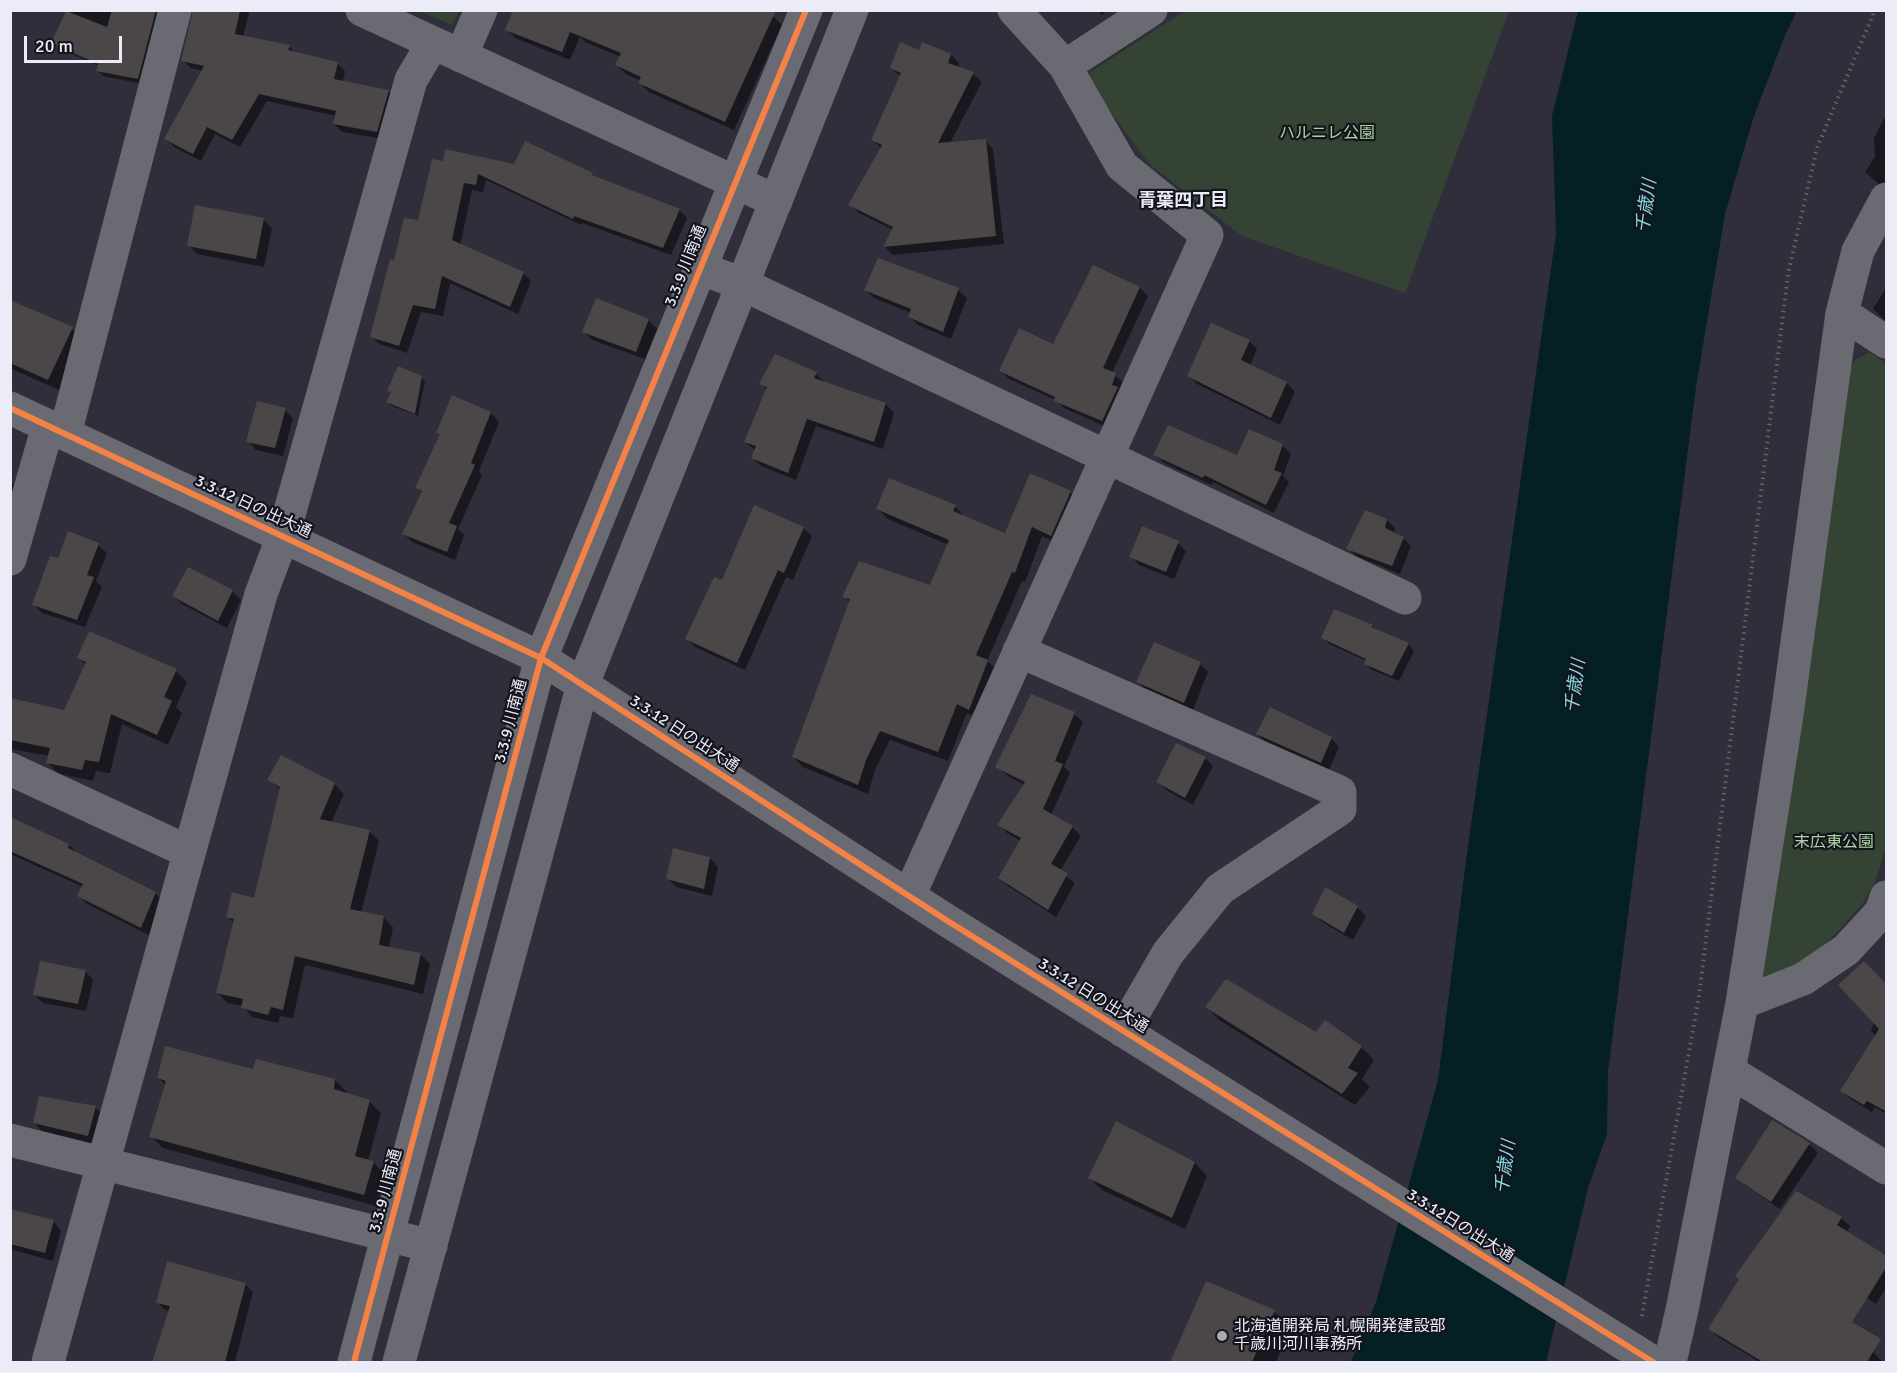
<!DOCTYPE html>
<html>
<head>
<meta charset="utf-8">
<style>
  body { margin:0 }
  #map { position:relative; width:1897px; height:1373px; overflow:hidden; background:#2f2e3a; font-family:Signika,sans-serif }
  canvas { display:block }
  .frame { position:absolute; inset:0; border:12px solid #ececf9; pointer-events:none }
  .scale { position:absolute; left:24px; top:36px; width:98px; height:27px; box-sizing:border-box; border:3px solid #ececf9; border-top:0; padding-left:8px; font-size:18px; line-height:21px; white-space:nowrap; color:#ececf9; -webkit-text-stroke:4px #14141d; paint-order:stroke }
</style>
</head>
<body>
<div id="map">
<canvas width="1897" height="1373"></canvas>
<div class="frame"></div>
<div class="scale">20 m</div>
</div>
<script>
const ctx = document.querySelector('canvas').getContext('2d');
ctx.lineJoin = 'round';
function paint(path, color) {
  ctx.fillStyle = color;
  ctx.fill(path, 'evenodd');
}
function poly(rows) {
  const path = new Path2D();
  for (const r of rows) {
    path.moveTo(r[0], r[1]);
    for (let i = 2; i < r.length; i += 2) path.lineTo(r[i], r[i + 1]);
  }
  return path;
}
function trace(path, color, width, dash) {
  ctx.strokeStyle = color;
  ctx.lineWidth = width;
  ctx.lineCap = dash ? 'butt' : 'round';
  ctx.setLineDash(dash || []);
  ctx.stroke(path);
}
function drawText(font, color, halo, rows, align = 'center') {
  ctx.font = font + ' Signika,"Noto Sans JP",sans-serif';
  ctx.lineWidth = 4.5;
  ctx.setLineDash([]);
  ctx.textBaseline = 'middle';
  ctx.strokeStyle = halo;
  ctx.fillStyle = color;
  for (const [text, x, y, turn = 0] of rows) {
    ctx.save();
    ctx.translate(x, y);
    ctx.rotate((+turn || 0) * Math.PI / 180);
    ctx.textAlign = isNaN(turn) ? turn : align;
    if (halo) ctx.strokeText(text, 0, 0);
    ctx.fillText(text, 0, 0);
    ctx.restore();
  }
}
const green = poly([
  [419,11,459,10,459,11,452,25],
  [1185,11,1509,11,1405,293,1242,236,1149,164,1084,76],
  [1869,352,1886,363,1886,847,1875,882,1863,903,1840,929,1815,955,1790,970,1763,976,1849,366,1858,358]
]);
const water = poly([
  [1578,11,1797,11,1785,35,1753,119,1725,214,1696,387,1608,1071,1607,1134,1588,1188,1546,1362,1351,1362,1376,1302,1438,1080,1467,853,1556,234,1552,116]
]);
const shadow = poly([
  [68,10,162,10,143,84,103,76,98,71,99,66,59,48,53,42],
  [195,10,250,10,243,37,289,46,296,54,337,63,345,71,343,82,388,91,396,99,385,139,342,132,334,124,336,116,267,101,240,147,215,134,201,161,174,147,166,139,203,71,191,68,183,60],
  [761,10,773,16,782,25,734,130,649,92,640,83,641,81,626,74,617,65,621,57,585,42,580,37,570,60,515,38,507,29],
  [1097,10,1107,10,1102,15],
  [920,52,951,55,959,63,958,68,973,74,982,82,950,143,985,140,993,149,1004,244,893,255,885,247,893,230,859,213,850,204,882,149,873,140,900,76,891,68],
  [1884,118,1886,120,1886,190,1865,172,1875,157,1874,138],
  [433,161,515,165,592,174,596,178,679,210,687,218,671,255,582,223,581,225,486,180,483,192,472,190,460,246,523,273,531,281,518,314,450,283,443,316,421,312,407,353,379,344,371,336,395,262,419,222],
  [264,220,272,228,264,267,197,254,189,245],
  [1093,267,1140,288,1148,296,1112,373,1124,383,1111,429,1064,408,1056,400,1009,379,1001,371,1054,346],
  [1886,288,1886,321,1873,309],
  [865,290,958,290,967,298,951,339,918,325,910,317,911,313,874,298],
  [597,300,649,321,657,329,645,359,592,340,584,332],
  [10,302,72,329,84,341,61,391,10,368],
  [1249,341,1257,349,1250,366,1287,383,1295,392,1280,425,1197,384,1189,376],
  [816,374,824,382,886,404,894,413,883,449,816,426,796,480,761,466,753,458,756,451,745,442,768,390,761,383],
  [421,377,425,381,418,416,392,406,388,402,392,394,389,390],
  [453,397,491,413,499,422,479,471,482,475,458,529,464,535,455,560,412,542,404,534,422,493,417,488,441,435,438,433],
  [285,410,293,418,283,456,256,450,248,441],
  [1282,445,1291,454,1283,476,1289,482,1274,513,1213,482,1212,485,1164,463,1155,455,1237,457],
  [10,481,16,487,10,507],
  [1070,492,1080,502,1061,545,1042,536,1025,582,1022,581,987,661,998,671,979,719,967,713,948,761,890,740,875,770,868,794,803,767,793,757,851,603,844,596,931,587,949,545,888,519,878,509,955,506,965,518,1006,534],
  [1387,520,1395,528,1394,533,1403,538,1411,546,1400,574,1356,556,1348,548],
  [803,528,812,536,793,580,786,577,745,670,695,647,687,639,723,582],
  [1178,543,1186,551,1174,579,1139,565,1131,556],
  [98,545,107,553,96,581,102,587,85,627,42,613,34,605,59,560],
  [189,569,232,591,241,600,227,628,182,604,173,595],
  [1372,626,1378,632,1408,644,1414,651,1399,681,1372,670,1366,664,1367,661,1329,644,1323,638],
  [79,658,176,671,187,682,176,707,182,713,168,745,122,724,110,773,96,771,93,781,59,774,48,763,50,756,10,749,10,700,65,712,86,665],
  [1200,664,1208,672,1193,710,1146,690,1137,681],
  [1032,696,1074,714,1083,722,1064,767,1070,773,1051,815,1072,827,1081,836,1060,871,1075,883,1056,917,1008,886,999,878,1021,841,1007,833,999,824,1025,785,1009,777,1000,768],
  [1257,734,1331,738,1339,747,1329,770,1266,742],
  [1205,758,1213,766,1193,805,1166,790,1158,782],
  [269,780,334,784,344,794,331,823,369,831,379,841,361,913,383,917,393,927,389,948,420,954,430,964,423,994,305,965,293,1018,280,1016,278,1023,252,1017,243,1006,227,1003,218,993,234,923,228,917,256,899,281,790],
  [10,819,69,845,77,853,155,893,163,901,149,935,87,904,79,895,83,887,10,854],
  [710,858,718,867,712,896,676,887,667,878],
  [1357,907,1366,916,1353,940,1322,922,1314,913],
  [85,971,93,980,86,1011,43,1003,34,995],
  [1886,987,1886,1114,1875,1107,1872,1112,1849,1098,1842,1091,1876,1036,1871,1031],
  [1207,1007,1316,1034,1325,1022,1361,1047,1374,1060,1362,1079,1370,1087,1355,1105,1219,1020],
  [254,1070,335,1080,347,1092,346,1095,369,1101,381,1113,368,1161,373,1162,385,1174,376,1206,163,1148,151,1136,166,1085,158,1078],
  [95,1107,103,1115,96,1144,42,1131,34,1123],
  [1772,1122,1809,1144,1818,1153,1780,1209,1746,1186,1737,1178],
  [1117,1123,1195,1163,1207,1176,1185,1229,1102,1190,1090,1178],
  [1796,1193,1841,1218,1850,1226,1846,1233,1886,1258,1886,1288,1876,1304,1863,1295,1840,1328,1873,1352,1882,1361,1880,1362,1760,1362,1718,1337,1710,1329],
  [10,1210,53,1221,61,1230,53,1261,10,1249],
  [1207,1283,1274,1312,1290,1328,1276,1362,1172,1362],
  [245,1284,253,1292,235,1362,154,1362,170,1311,165,1310,157,1302]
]);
const building = poly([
  [112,10,156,10,138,79,96,71,98,64,51,43,66,11,107,27],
  [193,10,240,10,235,34,290,45,288,50,338,62,334,79,389,90,377,132,333,124,336,111,259,94,232,140,207,127,193,154,164,139,204,66,181,61],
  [513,10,776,10,725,122,638,83,641,77,615,65,621,53,570,32,562,52,505,30],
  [900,42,919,50,922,42,951,54,948,63,974,72,938,143,986,139,996,236,883,247,893,227,848,205,882,145,871,140,901,73,890,68],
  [525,141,593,173,592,175,680,209,663,248,574,216,573,219,478,174,476,185,464,183,452,240,524,272,510,307,442,276,435,309,413,305,399,346,370,337,390,259,394,260,404,218,418,220,432,159,443,161,445,149,514,164],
  [195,205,264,218,256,259,187,246],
  [878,258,959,288,943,332,908,317,911,309,864,290],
  [1093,265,1140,287,1103,368,1116,373,1112,385,1118,387,1102,421,1054,401,1055,397,999,371,1019,328,1053,344],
  [596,298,649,319,636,352,582,332],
  [10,300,73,327,48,380,10,363],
  [1211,323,1250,340,1241,360,1287,382,1271,418,1187,376],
  [775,354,817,372,814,378,886,403,874,442,807,419,788,473,751,458,756,446,744,442,767,387,759,384],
  [398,366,422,376,415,414,386,402,391,392,387,391],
  [452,395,491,412,471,463,475,465,449,523,457,526,447,552,402,534,422,491,415,488,440,434,436,433],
  [257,401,286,408,275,448,246,442],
  [1168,425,1237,455,1249,429,1283,444,1274,470,1282,473,1266,505,1204,475,1203,478,1153,455],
  [1030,473,1071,491,1051,536,1032,527,1015,573,1012,572,976,655,988,660,969,710,957,704,938,752,880,731,866,760,858,785,792,757,850,599,842,597,859,561,930,585,949,540,876,509,889,478,956,505,953,511,1005,533],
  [754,505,804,527,784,573,778,570,737,663,685,639,714,577,722,580],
  [1365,510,1387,519,1385,528,1404,537,1392,566,1346,549],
  [1142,526,1179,541,1166,572,1129,557],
  [68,531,99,543,87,575,94,577,77,620,32,605,50,556,58,558],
  [188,567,233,590,218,621,172,596],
  [1334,609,1373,625,1371,627,1409,643,1392,676,1364,664,1366,659,1321,638],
  [89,631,177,669,164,697,172,701,157,735,111,714,99,762,85,760,82,770,46,763,50,748,10,740,10,698,64,710,86,662,77,658],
  [1154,642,1201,662,1184,703,1136,682],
  [1031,694,1075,712,1055,761,1063,764,1043,809,1073,826,1051,864,1068,873,1048,910,998,878,1021,838,997,825,1025,782,995,767],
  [1270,707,1332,737,1321,763,1256,734],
  [1176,743,1206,757,1185,798,1156,782],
  [281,755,335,783,320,819,370,830,350,909,384,916,379,945,421,953,414,985,295,956,283,1010,271,1007,268,1015,241,1008,243,999,216,993,234,919,226,917,232,892,254,898,280,787,267,780],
  [10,817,69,844,68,848,156,892,141,928,77,896,83,884,10,851],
  [673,848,710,857,704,889,666,879],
  [1325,887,1358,906,1344,933,1312,914],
  [40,961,86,970,78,1004,33,995],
  [1864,961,1887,985,1887,1112,1867,1101,1864,1105,1840,1091,1879,1029,1838,985],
  [1226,979,1316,1032,1325,1020,1362,1046,1348,1068,1358,1073,1342,1094,1205,1007],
  [165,1046,253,1069,256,1059,335,1079,334,1089,370,1100,355,1156,374,1161,364,1195,149,1137,166,1081,157,1078],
  [39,1096,96,1106,88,1136,33,1123],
  [1772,1120,1810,1143,1771,1202,1735,1178],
  [1116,1121,1195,1162,1172,1218,1088,1178],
  [1796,1191,1842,1217,1837,1225,1887,1256,1887,1266,1852,1322,1881,1339,1867,1362,1763,1362,1708,1329,1739,1279,1735,1276],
  [10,1209,54,1220,45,1253,10,1244],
  [167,1261,246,1283,225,1362,152,1362,170,1306,156,1303],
  [1206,1281,1275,1310,1252,1362,1170,1362]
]);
const path = poly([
  [1642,1316,1699,996,1788,274,1817,148,1875,10]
]);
const minor = poly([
  [362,10,776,201],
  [461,56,481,10],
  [1065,66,1151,10],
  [700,268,742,284,1405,598],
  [1842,313,1886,342],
  [65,434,175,10],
  [10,559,48,426],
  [1019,651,1340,792,1340,809,1220,889,1168,953,1123,1031],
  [10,769,189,852],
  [909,896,1207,235,1122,166,1065,66,1014,10],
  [1742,1003,1803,979,1846,950,1881,912,1886,897],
  [1729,1071,1886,1168],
  [10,1140,431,1246],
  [48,1362,261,594,283,536,411,80,433,43],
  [1670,1362,1682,1310,1742,1003,1787,715,1842,313,1858,251,1886,199]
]);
const tertiary = poly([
  [10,408,541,658,943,918,1653,1362],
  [354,1362,541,658,806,10],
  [399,1362,583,684,852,10]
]);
const cycleway = poly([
  [10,408,541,658,943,918,1653,1362],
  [354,1362,541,658,806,10]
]);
const markers = [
  [1222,1336,6,"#aaaab6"]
];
const parkNames = [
  ["ハルニレ公園",1327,134],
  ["末広東公園",1834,843]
];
const streetNames = [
  ["3.3.9 川南通",686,266,-68],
  ["3.3.12 日の出大通",253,507,25],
  ["3.3.9 川南通",511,721,-75],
  ["3.3.12 日の出大通",684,734,33],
  ["3.3.12 日の出大通",1093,996,32],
  ["3.3.9 川南通",386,1191,-75],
  ["3.3.12日の出大通",1460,1226,32]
];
const poiNames = [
  ["北海道開発局 札幌開発建設部",1234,1327],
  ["千歳川河川事務所",1234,1345]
];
const neighbourhoodNames = [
  ["青葉四丁目",1183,201]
];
const waterNames = [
  ["千歳川",1647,206,-82],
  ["千歳川",1576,686,-82],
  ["千歳川",1506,1167,-82]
];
paint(green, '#344333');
paint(water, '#042025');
paint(shadow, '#0007');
paint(building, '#4b4749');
trace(path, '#64646d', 4, [1.5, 4.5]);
trace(minor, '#6a6a73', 33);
trace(tertiary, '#6a6a73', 33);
trace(cycleway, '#f48246', 6);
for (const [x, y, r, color] of markers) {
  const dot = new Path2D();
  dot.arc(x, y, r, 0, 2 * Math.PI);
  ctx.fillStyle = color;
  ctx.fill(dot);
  trace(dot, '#14141d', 2);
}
drawText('16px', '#acd4a4', '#14141d', parkNames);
drawText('16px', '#ececf9', '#14141d', streetNames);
drawText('16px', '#ececf9', '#14141d', poiNames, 'left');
drawText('bold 18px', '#ececf9', '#14141d', neighbourhoodNames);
drawText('italic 18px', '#8ad9e4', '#14141d', waterNames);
</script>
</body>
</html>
